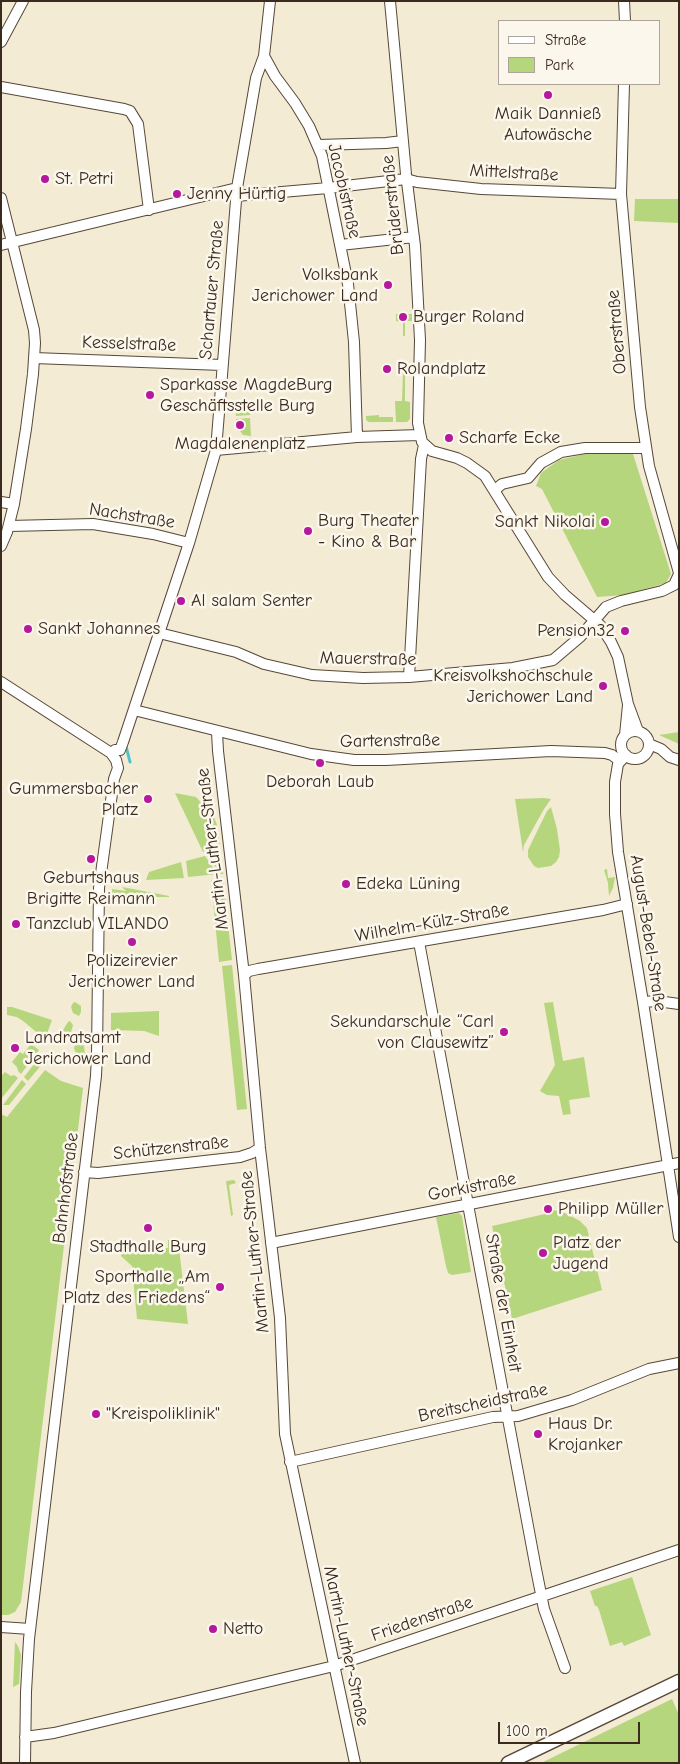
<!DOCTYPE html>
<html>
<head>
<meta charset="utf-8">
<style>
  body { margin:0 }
  #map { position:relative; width:680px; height:1764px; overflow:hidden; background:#f3ebd3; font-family:"Comic Neue",sans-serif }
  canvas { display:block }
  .frame { position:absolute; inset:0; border:2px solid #3b2a1e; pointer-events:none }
  .legend { position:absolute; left:498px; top:20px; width:162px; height:65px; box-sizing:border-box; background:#fbf7ec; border:1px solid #aea59a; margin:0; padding:6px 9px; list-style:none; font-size:15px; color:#3b2a1e }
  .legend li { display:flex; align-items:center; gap:10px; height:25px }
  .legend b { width:25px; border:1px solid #aea59a }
  .scale { position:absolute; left:498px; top:1722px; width:142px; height:22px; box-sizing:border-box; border:2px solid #3b2a1e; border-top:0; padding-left:6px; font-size:15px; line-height:18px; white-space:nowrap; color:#3b2a1e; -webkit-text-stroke:4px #fbf7ec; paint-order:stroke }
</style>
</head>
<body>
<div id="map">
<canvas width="680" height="1764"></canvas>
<div class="frame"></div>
<ul class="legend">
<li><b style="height:6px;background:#fff"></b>Straße</li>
<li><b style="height:14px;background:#b6d67e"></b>Park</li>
</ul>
<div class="scale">100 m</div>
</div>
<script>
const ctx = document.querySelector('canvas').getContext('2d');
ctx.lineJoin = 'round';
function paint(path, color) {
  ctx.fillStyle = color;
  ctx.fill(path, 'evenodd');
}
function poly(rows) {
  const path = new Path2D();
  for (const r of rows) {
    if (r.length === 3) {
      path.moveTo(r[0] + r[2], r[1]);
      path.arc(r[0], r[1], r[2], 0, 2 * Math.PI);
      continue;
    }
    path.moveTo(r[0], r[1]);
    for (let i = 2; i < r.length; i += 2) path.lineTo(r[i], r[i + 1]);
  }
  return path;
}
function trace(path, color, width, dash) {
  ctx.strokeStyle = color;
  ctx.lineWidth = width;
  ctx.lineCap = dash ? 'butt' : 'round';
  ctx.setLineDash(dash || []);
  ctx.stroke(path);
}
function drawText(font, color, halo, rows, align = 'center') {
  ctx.font = font + ' "Comic Neue",sans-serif';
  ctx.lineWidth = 5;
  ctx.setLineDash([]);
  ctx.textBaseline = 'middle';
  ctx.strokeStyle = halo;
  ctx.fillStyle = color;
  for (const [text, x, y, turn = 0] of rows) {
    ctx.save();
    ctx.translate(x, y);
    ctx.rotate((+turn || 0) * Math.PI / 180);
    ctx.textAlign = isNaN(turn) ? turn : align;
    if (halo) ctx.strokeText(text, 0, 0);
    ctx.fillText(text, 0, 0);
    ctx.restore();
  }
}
const green = poly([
  [635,199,679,199,679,223,634,221],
  [396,314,399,314,400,319,406,319,406,314,413,314,413,321,405,321,405,336,403,336,403,322,396,321],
  [403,373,405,373,405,401,410,402,410,419,407,422,396,422,395,401,402,401],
  [249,400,250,415,236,416,235,401],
  [379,415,379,417,393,417,393,422,369,422,366,420,366,416],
  [250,418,251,436,243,435,237,427,236,419],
  [585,454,633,454,671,574,666,583,624,595,597,597,542,489,536,486,541,473,559,460],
  [679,732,679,744,659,735],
  [175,793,196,797,214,817,217,825,220,847,203,852],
  [544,798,551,799,544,809,524,845,523,852,515,799],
  [551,807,557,829,560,850,559,857,556,862,551,866,538,868,534,866,528,857,528,850,547,811],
  [220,852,223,874,221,874,207,856],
  [205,856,218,874,188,877,186,861],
  [181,862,184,878,146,880,149,872],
  [607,869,608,878,615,877,613,888,609,896,608,883,604,870],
  [223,879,232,960,219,962,211,880],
  [122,887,169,896,169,897,112,897,112,889,126,891],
  [232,965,247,1109,237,1110,222,966],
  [75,1002,81,1006,81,1012,79,1016,73,1013,71,1007,73,1003],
  [553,1002,563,1061,584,1057,590,1097,569,1100,571,1114,563,1115,559,1096,547,1095,540,1091,555,1065,544,1003],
  [7,1007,12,1007,52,1020,44,1042,41,1039,40,1035,23,1021,17,1017,7,1015],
  [159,1011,159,1036,144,1031,111,1030,111,1013],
  [70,1021,73,1025,71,1032,63,1037,62,1035,63,1030,68,1022],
  [80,1043,84,1046,85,1054,82,1060,77,1057,74,1048,75,1045],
  [31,1044,39,1050,21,1074,18,1071,17,1067,12,1062,20,1052,23,1054],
  [42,1054,43,1063,28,1081,24,1077],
  [45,1070,61,1081,83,1088,21,1602,15,1612,8,1615,1,1615,1,1114,7,1117],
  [5,1072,11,1076,14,1075,18,1078,1,1099,1,1076],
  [22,1080,26,1084,9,1105,3,1105],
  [234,1180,236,1183,229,1185,233,1215,231,1216,226,1181],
  [553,1210,563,1212,580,1221,587,1228,602,1290,512,1319,492,1226,545,1214],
  [459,1213,462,1216,471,1272,452,1275,448,1273,446,1266,436,1217],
  [168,1240,178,1240,188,1324,137,1319,132,1266,121,1256,122,1245,138,1243,139,1252,168,1248],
  [632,1577,651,1635,624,1646,622,1642,610,1646,599,1610,597,1606,595,1606,590,1591],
  [15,1642,18,1646,21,1655,19,1684,13,1687],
  [672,1699,679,1715,679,1763,541,1763]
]);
const stream = poly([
  [126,746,130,762]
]);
const minor = poly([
  [390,1,406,174,415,246,420,340,418,423,422,442,432,451,457,458,467,463,485,476,548,577,565,595,600,625,611,642,618,657,628,704,638,731],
  [624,1,625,21],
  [1,42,23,1],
  [264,56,275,76,295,103,309,126,322,156,348,284,354,342,357,437],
  [624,84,621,194,640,407,649,466,679,573],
  [1,87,124,109,130,111,138,124,149,210],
  [318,145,386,143,403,141],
  [236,196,328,188,406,179,417,182,481,189,621,194],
  [1,198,34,330,35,343,33,374,26,429,14,504,7,532,1,546],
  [1,245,237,188],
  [340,245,414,237],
  [34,358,222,365],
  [216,450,357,437,420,435],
  [495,490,502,484,528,478,541,463,561,452,585,448,645,448],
  [1,502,14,504],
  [9,526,93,524,153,534,189,543],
  [159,633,236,652,264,664,312,675,363,678,409,677,513,668,553,660,580,637,606,607,621,601,662,591,674,585,679,574],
  [409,677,421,459,424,445],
  [1,682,111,753,116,760,118,768,114,779,99,888,97,1054,96,1076,29,1639,26,1692,25,1763],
  [134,710,311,754,354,760,386,760,551,751,605,753,612,755,620,761],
  [635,745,14],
  [217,732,218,751,244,975,260,1148,280,1318,285,1434,355,1763],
  [625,735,628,705],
  [649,744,661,749,670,757,679,760],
  [115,750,120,750,123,742,189,543,216,450,237,188,256,78,264,56,270,1],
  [626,755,618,764,615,782,615,814,618,852,643,1002,679,1237],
  [419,942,536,1569,544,1609,565,1668],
  [244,975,249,971,258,969,603,910,627,904],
  [643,1002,657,1001,679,1004],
  [84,1172,98,1173,240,1157,252,1153,260,1148],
  [271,1243,679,1163],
  [290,1462,493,1417,518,1416,572,1400,649,1369,679,1363],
  [1,1627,30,1629],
  [25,1737,54,1733,334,1666,679,1550]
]);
const major = poly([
  [508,1763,679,1681]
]);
const markers = [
  [548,95,5,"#b5179e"],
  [45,179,5,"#b5179e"],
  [177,194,5,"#b5179e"],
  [388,285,5,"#b5179e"],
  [403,317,5,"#b5179e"],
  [387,369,5,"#b5179e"],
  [150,395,5,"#b5179e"],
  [240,425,5,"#b5179e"],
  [449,438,5,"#b5179e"],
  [605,522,5,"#b5179e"],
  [308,531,5,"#b5179e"],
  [181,601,5,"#b5179e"],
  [28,629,5,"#b5179e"],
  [625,631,5,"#b5179e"],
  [603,686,5,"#b5179e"],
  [320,763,5,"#b5179e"],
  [148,799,5,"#b5179e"],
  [91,859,5,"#b5179e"],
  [346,884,5,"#b5179e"],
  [16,924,5,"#b5179e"],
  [132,942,5,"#b5179e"],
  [504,1032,5,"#b5179e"],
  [15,1048,5,"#b5179e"],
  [548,1209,5,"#b5179e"],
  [148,1228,5,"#b5179e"],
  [543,1253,5,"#b5179e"],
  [220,1287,5,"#b5179e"],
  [96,1414,5,"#b5179e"],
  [538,1434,5,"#b5179e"],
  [213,1629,5,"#b5179e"]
];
const poiNames = [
  ["Maik Dannieß",548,114,"center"],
  ["Autowäsche",548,135,"center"],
  ["St. Petri",55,179],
  ["Jenny Hürtig",187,194],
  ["Volksbank",378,275,"right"],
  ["Jerichower Land",378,296,"right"],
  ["Burger Roland",413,317],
  ["Rolandplatz",397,369],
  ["Sparkasse MagdeBurg",160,385],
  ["Geschäftsstelle Burg",160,406],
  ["Scharfe Ecke",459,438],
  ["Magdalenenplatz",240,444,"center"],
  ["Burg Theater",318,521],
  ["- Kino & Bar",318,542],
  ["Sankt Nikolai",595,522,"right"],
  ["Al salam Senter",191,601],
  ["Sankt Johannes",38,629],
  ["Pension32",615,631,"right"],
  ["Kreisvolkshochschule",593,676,"right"],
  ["Jerichower Land",593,697,"right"],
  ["Deborah Laub",320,782,"center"],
  ["Gummersbacher",138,789,"right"],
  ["Platz",138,810,"right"],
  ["Geburtshaus",91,878,"center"],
  ["Brigitte Reimann",91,899,"center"],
  ["Edeka Lüning",356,884],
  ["Tanzclub VILANDO",26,924],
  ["Polizeirevier",132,961,"center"],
  ["Jerichower Land",132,982,"center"],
  ["Sekundarschule “Carl",494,1022,"right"],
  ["von Clausewitz”",494,1043,"right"],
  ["Landratsamt",25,1038],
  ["Jerichower Land",25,1059],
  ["Philipp Müller",558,1209],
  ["Platz der",553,1243],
  ["Jugend",553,1264],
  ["Stadthalle Burg",148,1247,"center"],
  ["Sporthalle „Am",210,1277,"right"],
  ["Platz des Friedens“",210,1298,"right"],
  ["\"Kreispoliklinik\"",106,1414],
  ["Haus Dr.",548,1424],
  ["Krojanker",548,1445],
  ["Netto",223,1629]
];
const streetNames = [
  ["Mittelstraße",514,173,3],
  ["Jacobistraße",344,191,77],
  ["Brüderstraße",393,205,-96],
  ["Schartauer Straße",212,290,-85],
  ["Oberstraße",617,332,-95],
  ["Kesselstraße",129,344,2],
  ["Nachstraße",132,516,9],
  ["Mauerstraße",368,659,1],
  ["Gartenstraße",390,741,-1],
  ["Martin-Luther-Straße",213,849,-97],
  ["Wilhelm-Külz-Straße",432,923,-10],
  ["August-Bebel-Straße",648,933,81],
  ["Schützenstraße",171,1148,-6],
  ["Gorkistraße",472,1187,-11],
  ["Bahnhofstraße",66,1188,-83],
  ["Martin-Luther-Straße",255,1252,-96],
  ["Straße der Einheit",503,1303,80],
  ["Breitscheidstraße",483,1403,-12],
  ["Friedenstraße",422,1619,-19],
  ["Martin-Luther-Straße",346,1646,78]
];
paint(green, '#b6d67e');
trace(stream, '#53c1c9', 3);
trace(minor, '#574739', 12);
trace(major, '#574739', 15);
trace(minor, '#fff', 10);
trace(major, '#fff', 12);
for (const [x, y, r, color] of markers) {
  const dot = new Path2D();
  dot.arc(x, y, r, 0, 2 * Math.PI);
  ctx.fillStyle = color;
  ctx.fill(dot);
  trace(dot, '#fbf7ec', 2);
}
drawText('18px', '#3b2a1e', '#fbf7ec', poiNames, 'left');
drawText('18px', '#3b2a1e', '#fbf7ec', streetNames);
</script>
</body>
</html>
